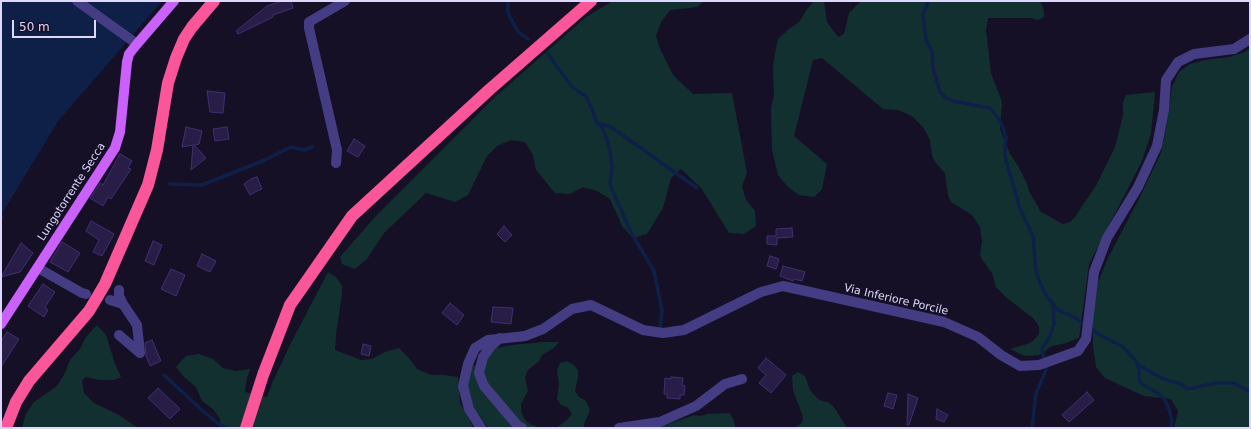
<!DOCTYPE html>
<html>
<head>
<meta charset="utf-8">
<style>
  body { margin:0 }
  #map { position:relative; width:1251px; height:429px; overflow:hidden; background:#161027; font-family:"DejaVu Sans",sans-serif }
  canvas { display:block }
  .frame { position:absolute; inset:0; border:2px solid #ded7fe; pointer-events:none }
  .scale { position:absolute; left:12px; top:20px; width:84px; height:18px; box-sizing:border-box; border:2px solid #ded7fe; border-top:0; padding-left:5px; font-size:12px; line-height:14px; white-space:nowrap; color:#ded7fe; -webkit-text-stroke:3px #161027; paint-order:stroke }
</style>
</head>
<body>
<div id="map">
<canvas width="1251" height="429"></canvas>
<div class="frame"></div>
<div class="scale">50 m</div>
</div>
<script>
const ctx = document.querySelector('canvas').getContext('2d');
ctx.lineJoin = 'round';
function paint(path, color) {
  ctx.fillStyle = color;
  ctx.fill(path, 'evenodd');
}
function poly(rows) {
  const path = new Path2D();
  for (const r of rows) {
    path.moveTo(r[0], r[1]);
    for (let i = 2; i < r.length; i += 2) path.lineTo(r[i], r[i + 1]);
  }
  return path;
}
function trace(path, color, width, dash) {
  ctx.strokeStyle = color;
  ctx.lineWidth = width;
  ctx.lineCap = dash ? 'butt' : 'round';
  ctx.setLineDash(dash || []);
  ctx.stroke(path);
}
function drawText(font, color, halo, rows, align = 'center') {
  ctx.font = font + ' "DejaVu Sans",sans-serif';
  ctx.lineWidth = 3;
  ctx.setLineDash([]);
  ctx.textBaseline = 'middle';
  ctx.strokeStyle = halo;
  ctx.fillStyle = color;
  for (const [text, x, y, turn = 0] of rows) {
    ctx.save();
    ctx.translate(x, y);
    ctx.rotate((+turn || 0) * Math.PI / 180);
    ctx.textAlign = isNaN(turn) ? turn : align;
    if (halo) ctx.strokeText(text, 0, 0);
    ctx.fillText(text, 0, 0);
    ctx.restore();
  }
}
const green = poly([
  [613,1,704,1,697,7,670,10,661,22,656,36,660,49,673,75,693,94,732,93,747,173,742,187,746,200,755,211,756,226,744,234,729,233,702,189,681,169,671,178,663,208,647,234,633,238,622,226,610,199,597,191,583,187,570,194,555,193,536,170,533,155,525,142,511,140,497,146,487,156,468,195,455,202,426,193,384,233,367,259,355,269,342,264,340,257,375,217,495,97,586,17],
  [814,1,824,1,827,22,838,37,844,34,849,13,861,1,1040,1,1044,10,1044,17,1038,20,1031,18,988,18,986,30,991,73,1002,102,1000,129,1010,154,1018,166,1027,184,1029,191,1041,212,1063,224,1070,222,1075,217,1097,184,1115,147,1123,116,1123,102,1126,95,1155,92,1151,133,1142,161,1089,264,1079,338,1066,343,1052,346,1039,355,1025,356,1010,349,1030,343,1035,339,1039,334,1039,326,1034,319,1007,298,996,287,992,273,983,261,980,255,982,241,980,227,972,215,951,202,948,195,945,173,935,162,932,155,930,140,923,127,912,116,898,110,883,109,822,58,813,60,794,136,827,164,822,189,814,197,799,195,787,186,778,175,772,150,771,108,774,95,773,67,775,53,778,39,789,29,800,21,807,9],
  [1250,48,1250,428,1174,428,1178,411,1171,399,1144,396,1105,378,1096,367,1093,346,1092,318,1097,285,1108,258,1139,199,1161,153,1166,129,1172,87,1179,72,1190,64,1205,60,1229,57,1245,52],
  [328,272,336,277,342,286,342,294,336,334,335,350,361,360,372,359,385,352,399,348,409,358,417,369,431,375,444,375,458,377,460,403,474,428,220,428,220,419,213,409,202,401,196,387,185,378,176,367,186,356,199,354,213,359,223,368,236,371,250,369,246,382,245,392,267,397,273,381,291,343],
  [97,325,106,335,115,364,121,377,114,380,100,380,86,377,82,380,84,393,94,403,119,415,138,428,22,428,26,414,34,402,57,386,65,373,70,360,80,349,86,337],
  [545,342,559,342,554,348,542,355,539,361,528,370,525,377,528,391,521,404,521,411,524,418,528,423,539,428,488,428,475,409,469,396,467,386,469,366,482,364,490,352,496,348,512,345],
  [567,361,574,365,578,370,578,377,575,391,579,397,586,401,590,410,584,424,584,428,556,428,567,420,572,414,568,408,561,405,557,399,559,384,557,370,560,363],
  [798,372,805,376,810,390,815,396,821,401,828,402,834,407,847,428,794,428,802,423,803,417,793,390,792,376],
  [729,413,733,418,735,425,735,428,658,428,694,415,701,416,707,414]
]);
const water = poly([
  [3,1,162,1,59,120,1,215,1,3]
]);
const stream = poly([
  [508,1,508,13,518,32,528,39],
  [929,1,923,14,926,40,932,51,933,68,940,92,946,98,953,101,990,108,998,118,1001,123,1006,137,1005,156,1020,209,1033,236,1036,271,1040,283,1047,297,1058,310,1074,317,1100,335,1123,347,1136,361,1139,370,1139,380,1142,384,1159,394,1165,400,1169,409,1172,421,1171,428],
  [548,54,573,88,586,96,592,109,596,122,601,126,606,136,610,151,612,167,610,185,632,234,654,271,662,310,660,331],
  [598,123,611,127,697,188],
  [170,184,202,185,265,160,291,147,304,150,312,147],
  [1,217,2,218],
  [1137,364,1161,378,1181,384,1188,389,1216,383,1234,383,1250,392],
  [164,375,204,412,220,425,228,428],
  [1032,428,1036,393,1046,370,1042,349,1049,338,1054,324,1053,305]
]);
const building = poly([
  [282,1,291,1,293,8,273,15,273,17,238,34,236,31,267,6,282,1],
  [207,91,225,93,223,113,210,112,207,91],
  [186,127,202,131,199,144,194,145,206,158,191,170,193,145,182,147,186,127],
  [227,127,229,139,215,141,213,129,227,127],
  [354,139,365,146,358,157,347,151,354,139],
  [120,154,132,161,128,168,131,169,111,199,108,197,103,206,90,198,100,183,103,185,120,154],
  [257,177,262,189,255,192,250,195,244,184,251,179,257,177],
  [91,221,114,234,102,256,93,252,99,240,86,231,91,221],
  [504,226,512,235,505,242,497,234,504,226],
  [792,228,793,237,777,238,777,245,767,244,767,236,776,236,776,229,792,228],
  [153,241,162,245,154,265,145,261,153,241],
  [62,242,80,253,68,272,50,262,62,242],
  [21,243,33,253,20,272,1,277,21,243],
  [202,254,216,261,210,272,197,266,202,254],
  [770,256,779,259,776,269,767,266,770,256],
  [783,266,805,272,802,281,794,279,793,281,780,276,783,266],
  [171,269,185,275,176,296,161,289,171,269],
  [43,284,55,292,45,307,48,310,44,317,28,306,43,284],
  [450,303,464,315,457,325,442,313,450,303],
  [493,307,513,308,511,324,491,322,493,307],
  [7,332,19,339,1,367,1,341,7,332],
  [152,340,161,361,150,366,146,356,145,343,152,340],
  [363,344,371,346,369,356,361,354,363,344],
  [766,358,786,375,771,393,759,383,766,375,758,368,766,358],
  [671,377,683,378,682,385,685,386,684,395,680,395,680,399,667,398,667,394,664,394,665,378,671,379,671,377],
  [158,388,180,409,170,419,148,398,158,388],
  [1087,392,1094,400,1069,422,1062,415,1087,392],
  [888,393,897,395,893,409,884,406,888,393],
  [908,394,918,398,909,425,907,425,908,394],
  [937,409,948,415,944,422,936,419,937,409]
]);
const minor = poly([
  [77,1,137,44],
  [336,163,337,150,309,28,309,22,345,1],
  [38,268,82,293,86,294],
  [119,290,119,296,123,304],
  [110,300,123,304,137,325,140,353],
  [119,335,140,353],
  [500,338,491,346,483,357,479,373,484,386,518,426,522,428],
  [481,428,469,409,463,386,468,364,475,348,488,340,525,336,543,329,572,309,591,305,643,330,663,333,684,330,761,292,783,286,944,322,978,337,1001,355,1020,366,1039,365,1078,351,1086,339,1094,272,1107,238,1138,187,1157,146,1164,110,1166,80,1178,62,1194,54,1234,49,1250,39],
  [619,428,660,422,696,406,725,384,742,379]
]);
const major = poly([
  [1,324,115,148,120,132,127,62,129,54,137,44,174,1]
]);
const highway = poly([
  [6,428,16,402,29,381,89,311,105,284,148,185,157,150,168,83,176,58,184,39,192,27,214,1],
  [246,428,263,375,290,305,352,216,489,90,591,1]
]);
const streetNames = [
  ["Lungotorrente Secca",72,192,-57],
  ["Via Inferiore Porcile",896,300,13]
];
paint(green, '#133031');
paint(water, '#0e2048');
trace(stream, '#0e2048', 3.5);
paint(building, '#281d47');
trace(building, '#412f73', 1);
trace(minor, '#443d84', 10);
trace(major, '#cb61fb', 10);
trace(highway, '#fb569a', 12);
drawText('11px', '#ded7fe', '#161027', streetNames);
</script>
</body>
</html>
